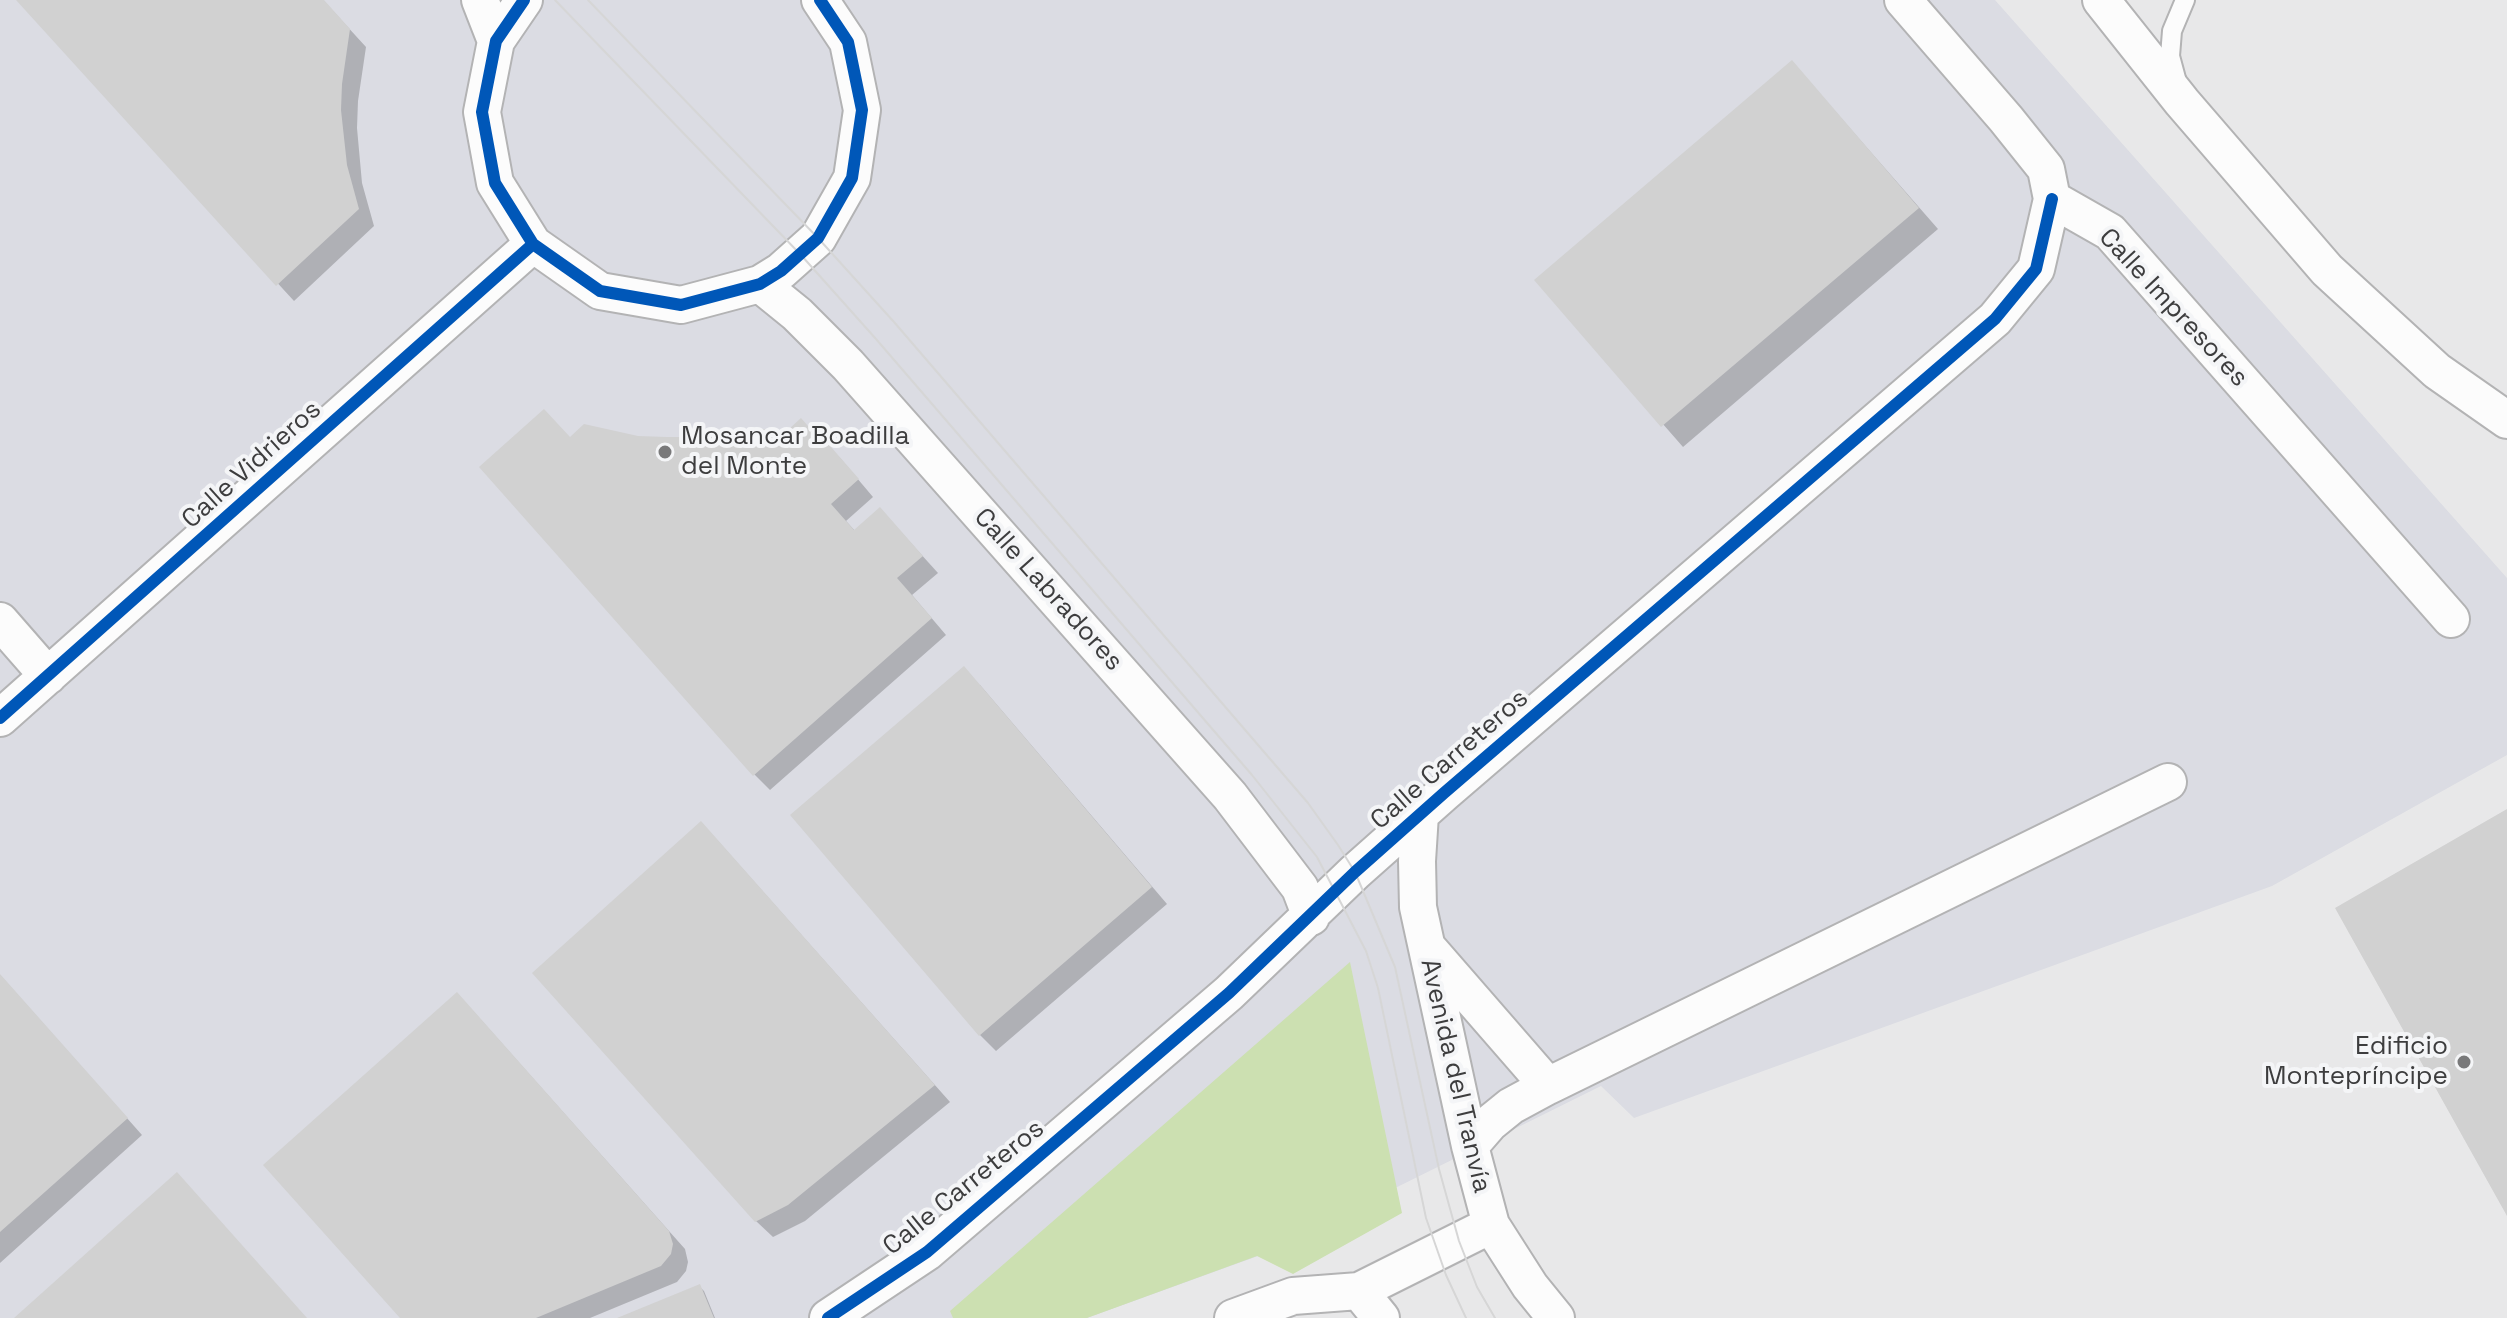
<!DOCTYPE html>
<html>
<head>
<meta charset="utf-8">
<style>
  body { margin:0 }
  canvas { display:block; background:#e8e8e9 }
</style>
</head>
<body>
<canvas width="2507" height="1318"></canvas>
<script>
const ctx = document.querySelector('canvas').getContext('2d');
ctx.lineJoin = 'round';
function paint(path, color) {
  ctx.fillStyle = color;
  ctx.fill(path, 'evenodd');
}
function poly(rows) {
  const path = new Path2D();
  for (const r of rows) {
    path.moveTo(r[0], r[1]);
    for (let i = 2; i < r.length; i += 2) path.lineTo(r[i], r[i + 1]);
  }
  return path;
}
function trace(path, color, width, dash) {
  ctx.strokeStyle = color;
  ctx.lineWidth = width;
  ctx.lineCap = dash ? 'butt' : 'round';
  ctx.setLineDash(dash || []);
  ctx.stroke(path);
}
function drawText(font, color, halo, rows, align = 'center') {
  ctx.font = font + ' "Space Grotesk",sans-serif';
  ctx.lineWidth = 8;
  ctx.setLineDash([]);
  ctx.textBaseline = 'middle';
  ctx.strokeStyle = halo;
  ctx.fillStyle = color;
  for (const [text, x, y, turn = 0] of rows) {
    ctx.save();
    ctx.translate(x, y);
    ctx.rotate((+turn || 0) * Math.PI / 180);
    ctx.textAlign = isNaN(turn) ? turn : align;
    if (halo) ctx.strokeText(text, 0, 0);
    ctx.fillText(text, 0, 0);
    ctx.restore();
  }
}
const built = poly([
  [0,0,1995,0,2507,578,2507,755,2272,886,1634,1118,1601,1086,1258,1256,1087,1318,0,1318]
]);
const green = poly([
  [1350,962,1402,1213,1293,1274,1257,1256,1087,1318,953,1318,950,1311]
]);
const shadow = poly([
  [18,0,323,0,366,47,358,101,357,128,362,183,374,226,294,301],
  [1792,62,1938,229,1683,447,1537,280],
  [638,438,822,443,840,458,873,497,846,521,855,531,880,509,938,573,912,595,946,635,770,790,754,774,571,439],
  [980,685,1167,904,996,1051,980,1035],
  [717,840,950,1102,805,1221,773,1237,756,1221],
  [0,975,142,1135,0,1263],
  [473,1011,685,1249,688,1262,686,1271,677,1282,590,1318,403,1318],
  [699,1286,704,1291,715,1318,623,1318]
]);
const building = poly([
  [16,0,324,0,350,29,342,84,341,110,347,165,359,209,276,286],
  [1792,60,1919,208,1661,427,1534,280],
  [544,409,570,437,584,424,638,436,667,437,717,437,765,429,776,441,801,418,821,441,824,439,859,479,831,504,854,530,880,507,923,556,897,578,932,618,753,776,479,467],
  [964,666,1152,887,979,1036,790,815],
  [2507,809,2507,1216,2335,908],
  [701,821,935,1085,788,1205,755,1222,532,973],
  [0,974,128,1118,0,1232],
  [457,992,669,1231,673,1244,671,1254,661,1266,536,1318,400,1318,263,1165],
  [177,1172,307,1318,14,1318],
  [700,1284,714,1318,617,1318]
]);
const service = poly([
  [2177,82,2170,56,2172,31,2185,0]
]);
const minor = poly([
  [480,0,496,41],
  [524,0,496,41,482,112,495,183,533,244,600,291,681,305,760,284,781,271,818,238,852,178,862,110,848,42,820,0],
  [1903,0,2006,119,2046,169,2052,199,2110,232,2451,619],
  [2101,0,2182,102,2327,270,2437,371,2507,420],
  [760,284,797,314,848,365,1230,796,1300,888,1311,917],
  [0,621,48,676],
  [0,718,533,244],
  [1420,814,1417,861,1418,907,1470,1146,1491,1225,1530,1286,1556,1318],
  [1428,948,1548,1086,1511,1106,1490,1123,1470,1146],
  [1548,1086,2168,782],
  [1359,1291,1381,1318],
  [828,1318,927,1252,1229,993,1355,872,1444,793,1995,319,2036,269,2052,199],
  [1233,1318,1293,1296,1359,1291,1491,1225]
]);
const tram = poly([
  [555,0,801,255,876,339,1252,775,1317,857,1366,951,1378,988,1426,1218,1446,1275,1466,1318],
  [588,0,818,238,894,322,1308,803,1338,845,1355,872,1395,967,1439,1169,1459,1241,1477,1287,1495,1318]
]);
const cycleway = poly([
  [524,0,496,41,482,112,495,183,533,244,600,291,681,305,760,284,781,271,818,238,852,178,862,110,848,42,820,0],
  [0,718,533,244],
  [828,1318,927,1252,1229,993,1355,872,1444,793,1995,319,2036,269,2052,199]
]);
const markers = [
  [665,452,8,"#79797a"],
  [2464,1062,8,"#79797a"]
];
const streetNames = [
  ["Calle Impresores",2173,308,47],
  ["Calle Vidrieros",252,465,-42],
  ["Calle Labradores",1048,590,48],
  ["Calle Carreteros",1450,760,-41],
  ["Avenida del Tranvía",1455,1076,77],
  ["Calle Carreteros",964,1188,-39]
];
const poiNames = [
  ["Mosancar Boadilla",681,437],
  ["del Monte",681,467],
  ["Edificio",2448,1047,"right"],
  ["Montepríncipe",2448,1077,"right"]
];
paint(built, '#dbdce3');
paint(green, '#cce0b1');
paint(shadow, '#0003');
paint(building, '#d1d1d1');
trace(service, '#b3b3b4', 22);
trace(minor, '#b3b3b4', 40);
trace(service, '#fcfcfc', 18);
trace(minor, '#fcfcfc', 36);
trace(tram, '#d6d6d6', 2);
trace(cycleway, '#0057b8', 12);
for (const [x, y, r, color] of markers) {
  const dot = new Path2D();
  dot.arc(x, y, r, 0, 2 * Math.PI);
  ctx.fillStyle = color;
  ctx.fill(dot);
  trace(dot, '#f4f5f7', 3);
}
drawText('26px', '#3d3d3e', '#f4f5f7', streetNames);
drawText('26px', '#3d3d3e', '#f4f5f7', poiNames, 'left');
</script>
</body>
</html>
